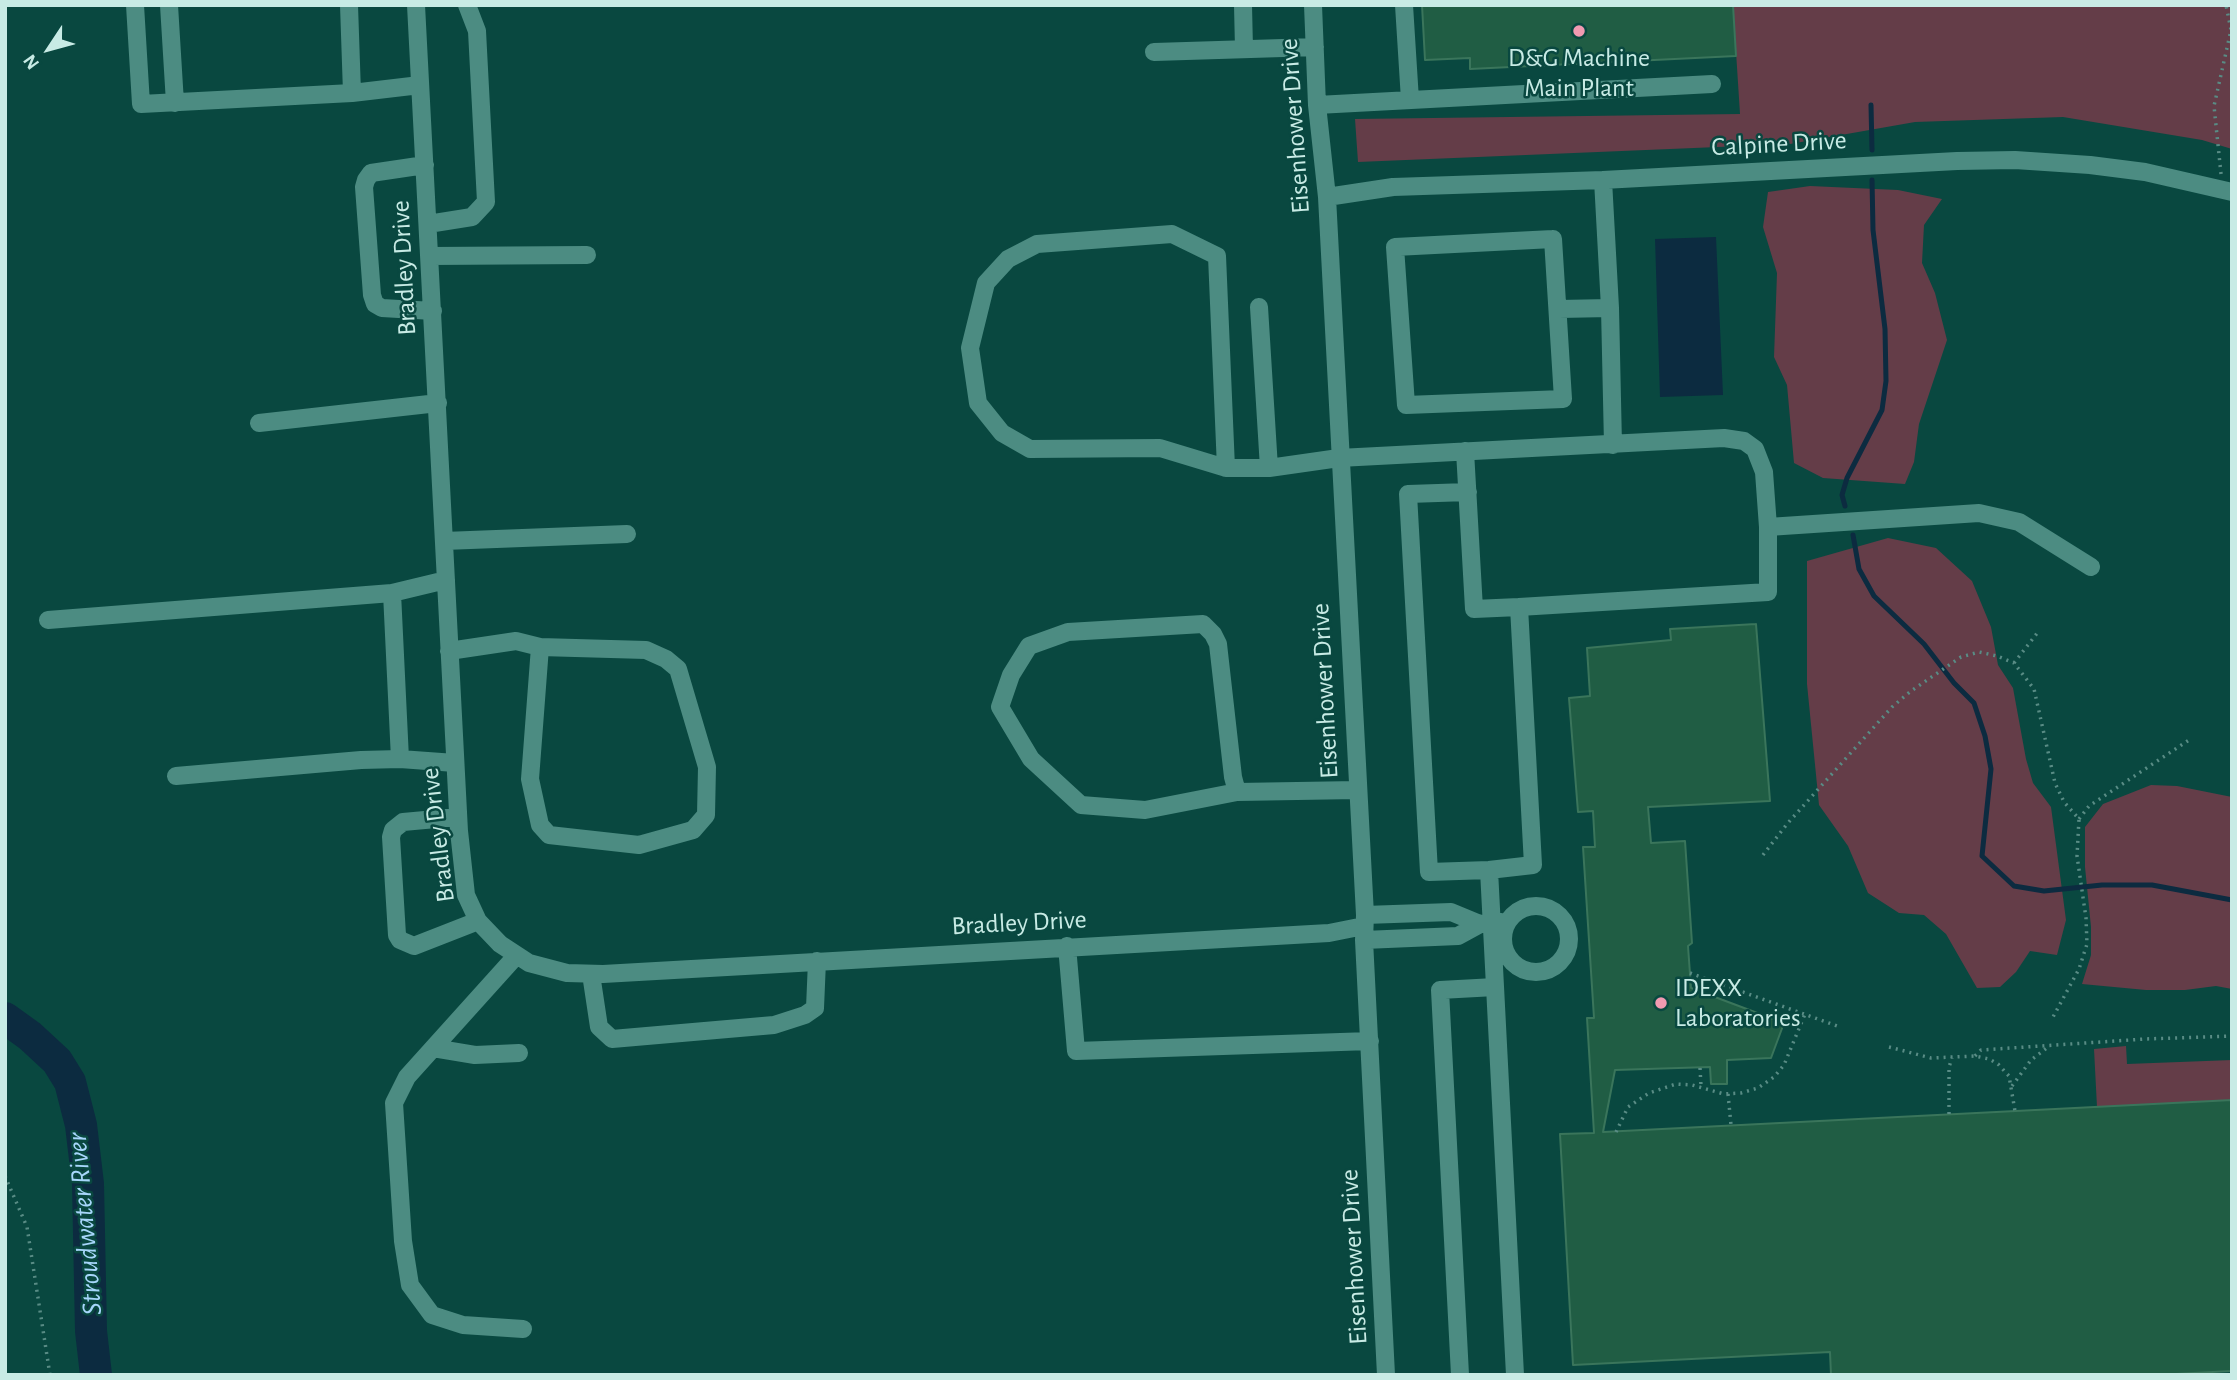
<!DOCTYPE html>
<html>
<head>
<meta charset="utf-8">
<style>
  body { margin:0 }
  #map { position:relative; width:2237px; height:1380px; overflow:hidden; background:#094840; font-family:"Alegreya Sans",sans-serif }
  canvas { display:block }
  .frame { position:absolute; inset:0; border:7px solid #c8ebe5; pointer-events:none }
  .north { position:absolute; left:14px; top:14px; width:70px; height:70px; -webkit-text-stroke:5px #094840; paint-order:stroke; rotate:234deg; font-size:19px; font-weight:700; line-height:28px; text-align:center; color:#c8ebe5 }
  .north::after { content:''; display:block; margin:auto; width:24px; height:32px; background:#c8ebe5; clip-path:polygon(50% 0,100% 100%,50% 72%,0 100%) }
</style>
</head>
<body>
<div id="map">
<canvas width="2237" height="1380"></canvas>
<div class="frame"></div>
<div class="north">N</div>
</div>
<script>
const ctx = document.querySelector('canvas').getContext('2d');
ctx.lineJoin = 'round';
function paint(path, color) {
  ctx.fillStyle = color;
  ctx.fill(path, 'evenodd');
}
function poly(rows) {
  const path = new Path2D();
  for (const r of rows) {
    if (r.length === 3) {
      path.moveTo(r[0] + r[2], r[1]);
      path.arc(r[0], r[1], r[2], 0, 2 * Math.PI);
      continue;
    }
    path.moveTo(r[0], r[1]);
    for (let i = 2; i < r.length; i += 2) path.lineTo(r[i], r[i + 1]);
  }
  return path;
}
function trace(path, color, width, dash) {
  ctx.strokeStyle = color;
  ctx.lineWidth = width;
  ctx.lineCap = dash ? 'butt' : 'round';
  ctx.setLineDash(dash || []);
  ctx.stroke(path);
}
function drawText(font, color, halo, rows, align = 'center') {
  ctx.font = font + ' "Alegreya Sans",sans-serif';
  ctx.lineWidth = 5;
  ctx.setLineDash([]);
  ctx.textBaseline = 'middle';
  ctx.strokeStyle = halo;
  ctx.fillStyle = color;
  for (const [text, x, y, turn = 0] of rows) {
    ctx.save();
    ctx.translate(x, y);
    ctx.rotate((+turn || 0) * Math.PI / 180);
    ctx.textAlign = isNaN(turn) ? turn : align;
    if (halo) ctx.strokeText(text, 0, 0);
    ctx.fillText(text, 0, 0);
    ctx.restore();
  }
}
const green = poly([
  [1733,5,2232,5,2232,149,2202,140,2063,117,1915,122,1790,144,1358,162,1355,119,1740,114],
  [1810,186,1898,190,1942,199,1924,225,1922,263,1935,293,1947,340,1919,424,1914,462,1905,484,1823,478,1794,463,1787,385,1774,357,1777,273,1763,227,1768,192],
  [1888,538,1936,548,1972,581,1991,627,1998,665,2013,688,2026,759,2033,783,2051,807,2066,920,2057,955,2030,951,2016,972,2000,987,1977,988,1946,934,1924,915,1899,913,1868,893,1848,846,1819,805,1807,684,1807,561],
  [2151,785,2177,786,2232,797,2232,989,2216,986,2185,990,2146,990,2082,984,2091,955,2091,927,2085,867,2085,827,2103,804],
  [2126,1046,2127,1064,2232,1060,2232,1100,2097,1107,2094,1049]
]);
const water = poly([
  [1716,237,1723,395,1660,397,1655,239]
]);
const stream = poly([
  [1871,105,1872,150],
  [1845,506,1842,495,1847,478,1882,410,1886,381,1885,329,1873,230,1872,180],
  [1853,535,1859,569,1874,596,1924,644,1954,683,1974,703,1985,736,1991,769,1982,856,2014,886,2044,891,2102,885,2152,885,2232,900]
]);
const river = poly([
  [5,1018,30,1036,57,1061,70,1082,81,1125,88,1184,91,1331,96,1375]
]);
const building = poly([
  [1422,5,1733,5,1736,56,1470,69,1470,58,1425,60,1422,5],
  [1756,624,1770,801,1648,807,1651,843,1685,841,1692,943,1688,946,1691,988,1784,1023,1771,1058,1727,1060,1727,1084,1711,1084,1710,1067,1615,1070,1603,1132,2232,1100,2232,1371,2156,1375,1831,1375,1830,1352,1573,1365,1560,1134,1594,1133,1587,1018,1594,1018,1583,847,1595,847,1593,811,1578,812,1569,698,1590,696,1587,648,1671,640,1670,629,1756,624]
]);
const path = poly([
  [2221,174,2214,106,2231,30,2226,5],
  [2014,663,2038,632],
  [2079,819,2089,806,2189,740],
  [1763,855,1787,824,1892,707,1911,691,1961,657,1979,652,1997,656,2014,663,2034,689,2055,783,2064,802,2079,819,2077,856,2086,918,2087,944,2079,969,2053,1017],
  [1690,973,1840,1027],
  [1889,1047,1931,1058,1975,1056,1989,1059,1998,1064,2009,1076,2015,1111],
  [1975,1056,1981,1050,2145,1039,2232,1036],
  [1700,1068,1701,1086],
  [2012,1086,2031,1060,2048,1047],
  [1728,1094,1731,1125],
  [1949,1114,1949,1067,1952,1058],
  [1616,1132,1628,1107,1649,1093,1676,1084,1692,1085,1724,1094,1741,1093,1758,1088,1774,1077,1784,1065,1805,1014],
  [5,1176,27,1227,50,1375]
]);
const minor = poly([
  [135,5,141,104,352,93,420,85],
  [169,5,175,103],
  [349,5,352,93],
  [416,5,459,831,466,895,478,921,500,944,529,963,567,973,603,974,1329,933,1364,926],
  [1243,5,1244,49],
  [1313,5,1317,105,1327,197,1365,915,1364,940,1386,1375],
  [1404,5,1410,100],
  [1154,52,1315,47],
  [1317,105,1712,84],
  [425,165,371,173,366,180,364,187,372,295,375,304,382,308,433,311],
  [1603,180,1610,308,1613,445],
  [1327,197,1393,187,1603,180,1957,161,2015,160,2090,165,2145,172,2232,192],
  [428,224,472,217,486,202,477,31,467,5],
  [1553,239,1563,399,1406,405,1395,247,1553,239],
  [430,256,587,255],
  [1259,307,1269,468],
  [1559,309,1610,308],
  [259,423,438,403],
  [1465,451,1474,609,1519,607],
  [1226,468,1217,256,1172,234,1037,244,1008,259,986,283,970,348,978,403,1002,433,1030,449,1160,448,1226,468,1269,468,1339,458,1724,438,1744,441,1755,449,1764,472,1768,527,1768,592,1519,607,1533,865,1489,870,1429,872,1408,494,1468,492],
  [1768,527,1979,513,2019,522,2091,567],
  [444,541,627,534],
  [446,580,392,593,400,759,455,763],
  [48,620,392,593],
  [449,651,516,641,540,647,646,650,666,659,678,669,707,767,706,815,693,830,639,845,549,835,540,825,530,779,540,647],
  [176,776,361,760,400,759],
  [1237,792,1145,810,1081,805,1031,759,1000,707,1011,675,1029,646,1068,632,1203,624,1213,634,1218,644,1233,777,1237,792,1357,790],
  [458,817,403,822,393,830,391,837,397,935,400,940,414,946,478,921],
  [1489,870,1515,1375],
  [1536,939,33],
  [1365,915,1451,912,1480,924],
  [1364,940,1458,936,1480,924,1501,922],
  [1067,946,1076,1051,1370,1041],
  [516,956,407,1077,394,1103,403,1241,410,1285,432,1315,463,1325,523,1329],
  [591,974,599,1027,612,1039,774,1025,805,1015,815,1008,817,961],
  [433,1048,475,1055,519,1053],
  [1460,1375,1440,990,1495,987]
]);
const markers = [
  [1579,31,7,"#f19ab1"],
  [1661,1003,7,"#f19ab1"]
];
const poiNames = [
  ["D&G Machine",1579,58],
  ["Main Plant",1579,88],
  ["IDEXX",1675,988,"left"],
  ["Laboratories",1675,1018,"left"]
];
const streetNames = [
  ["Eisenhower Drive",1295,126,-94],
  ["Calpine Drive",1779,144,-3],
  ["Bradley Drive",404,268,-93],
  ["Eisenhower Drive",1325,691,-93],
  ["Bradley Drive",438,835,-97],
  ["Bradley Drive",1019,923,-3],
  ["Eisenhower Drive",1354,1257,-93]
];
const waterNames = [
  ["Stroudwater River",85,1224,-95]
];
paint(green, '#643d48');
paint(water, '#0c2b40');
trace(stream, '#0c2b40', 5);
trace(river, '#0c2b40', 32);
paint(building, '#205d44');
trace(building, '#3a755b', 2);
trace(path, '#598c85', 3.5, [2, 5]);
trace(minor, '#4c8c82', 18);
for (const [x, y, r, color] of markers) {
  const dot = new Path2D();
  dot.arc(x, y, r, 0, 2 * Math.PI);
  ctx.fillStyle = color;
  ctx.fill(dot);
  trace(dot, '#094840', 2.5);
}
drawText('26px', '#c8ebe5', '#094840', poiNames);
drawText('26px', '#c8ebe5', '#094840', streetNames);
drawText('italic 28px', '#a7d6fb', '#094840', waterNames);
</script>
</body>
</html>
